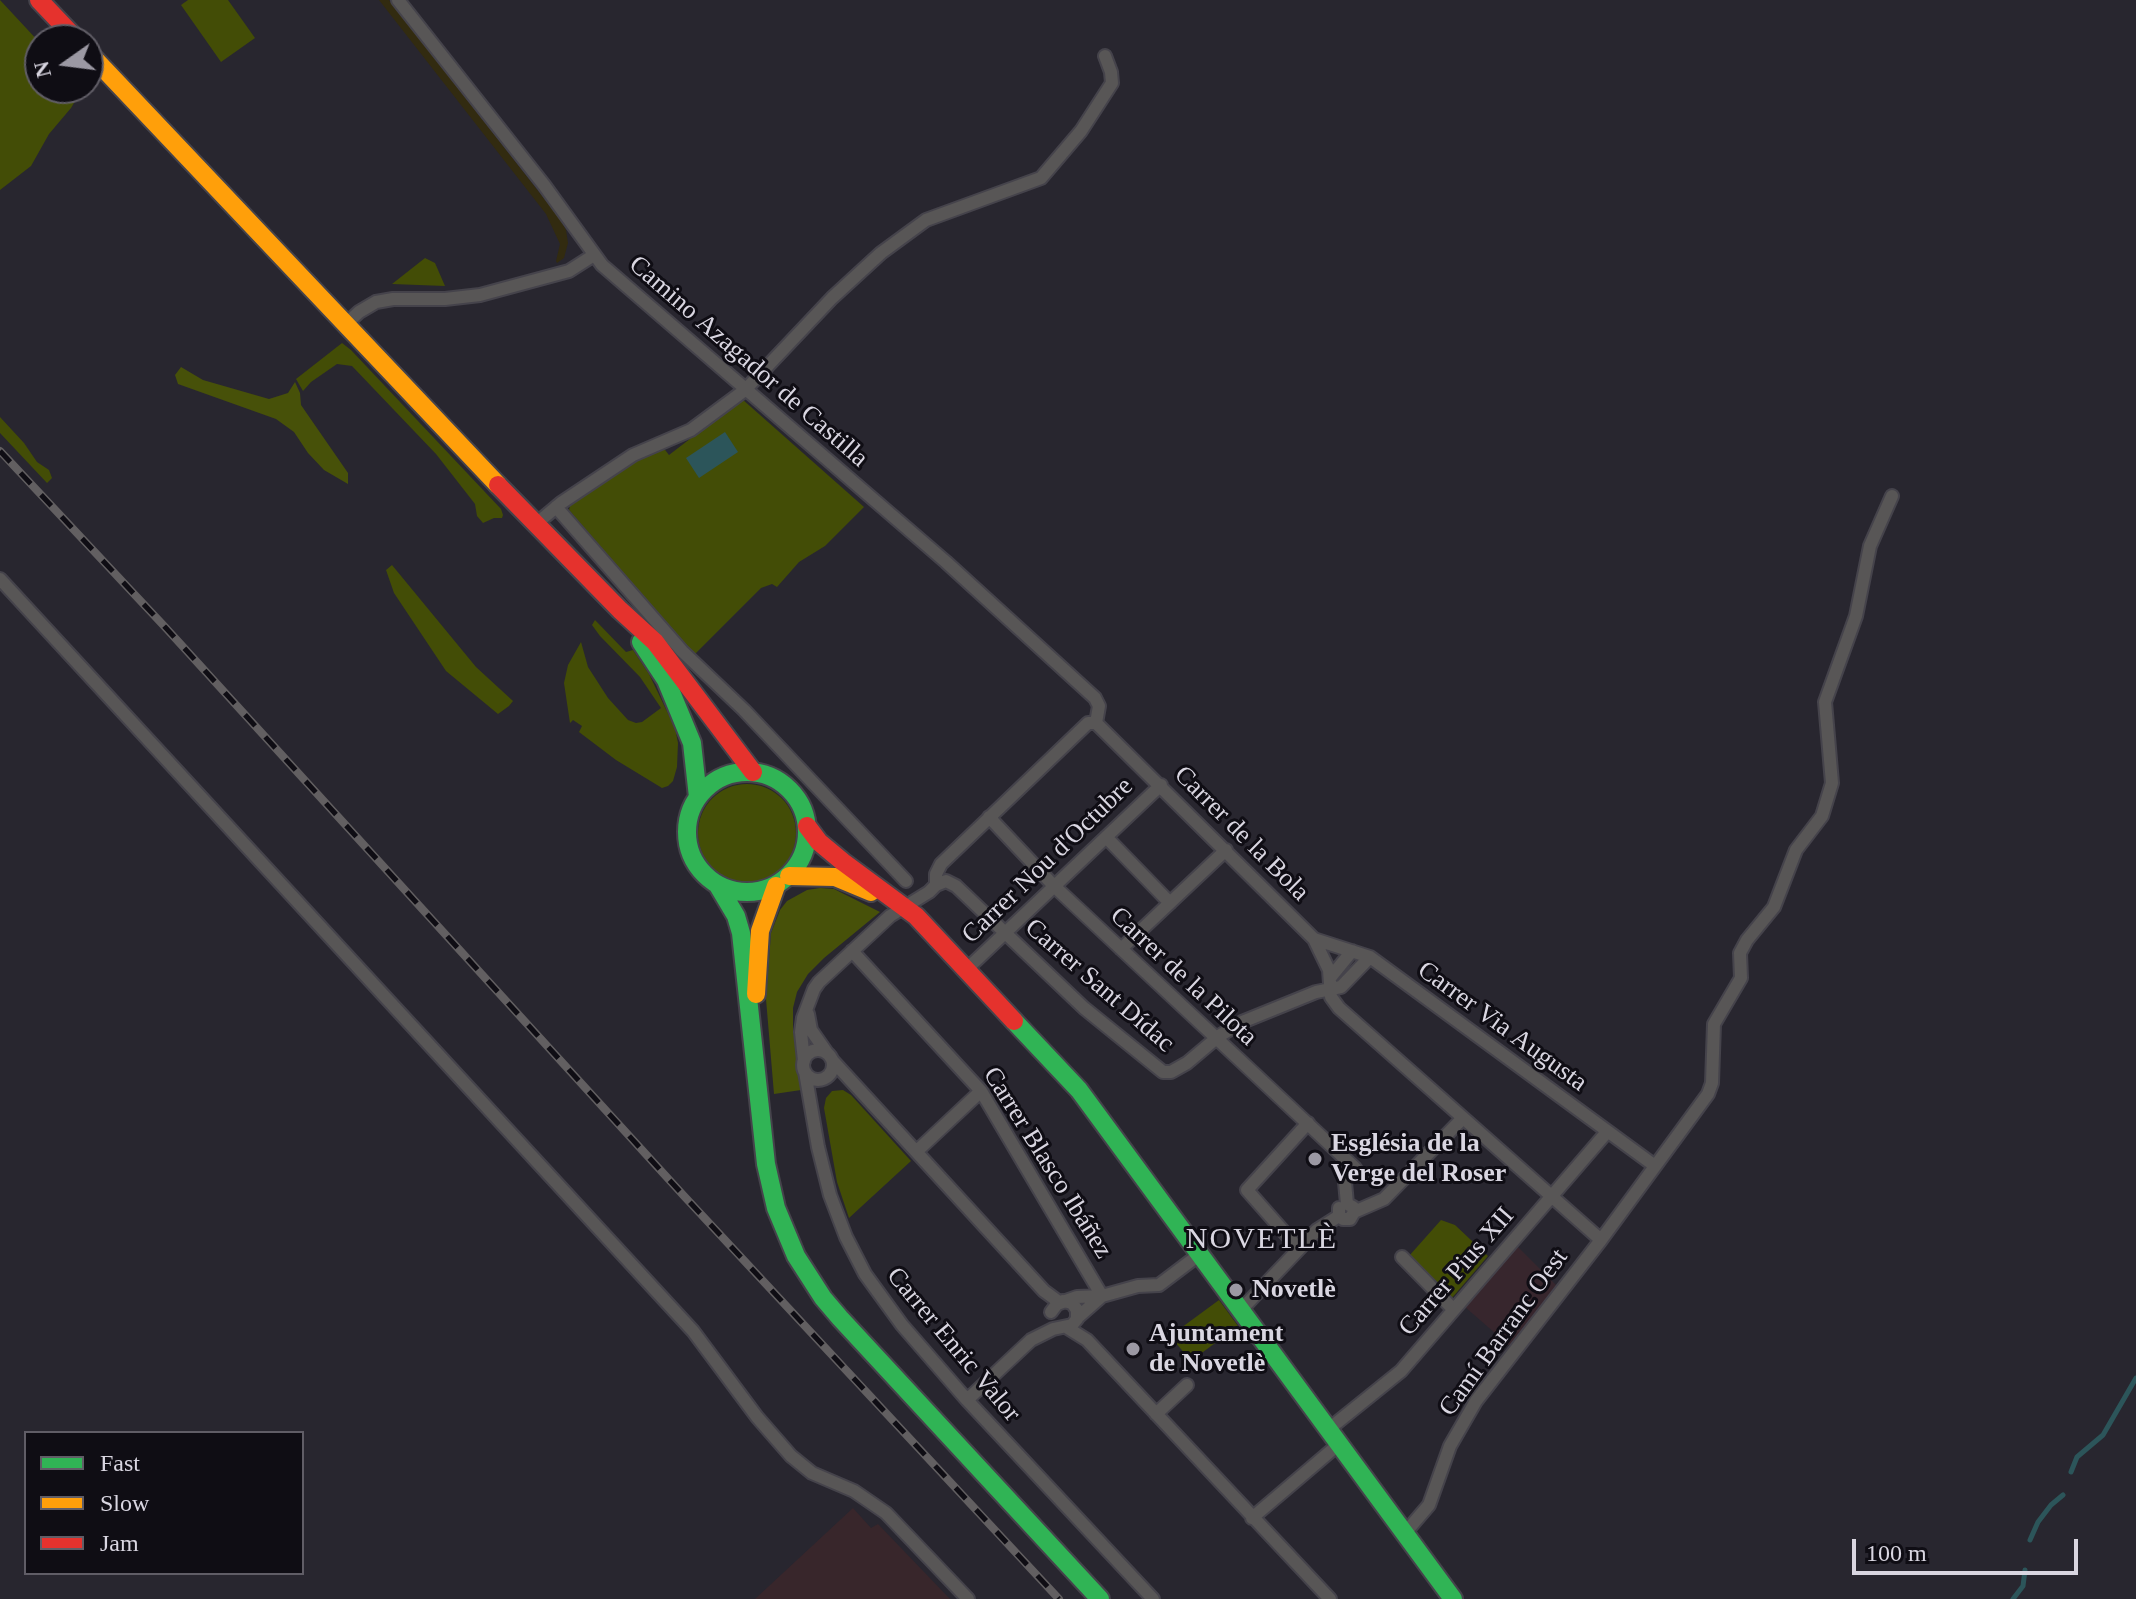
<!DOCTYPE html>
<html>
<head>
<meta charset="utf-8">
<style>
  body { margin:0 }
  #map { position:relative; width:2136px; height:1599px; overflow:hidden; background:#28262f; font-family:Georgia,serif }
  canvas { display:block }
  .legend { position:absolute; left:24px; top:1431px; width:280px; height:144px; box-sizing:border-box; background:#0f0d14; border:2px solid #605d66; margin:0; padding:10px 14px; list-style:none; font-size:24px; color:#d9d6e1 }
  .legend li { display:flex; align-items:center; gap:16px; height:40px }
  .legend b { width:40px; border:2px solid #605d66 }
  .north { position:absolute; left:24px; top:24px; width:80px; height:80px; box-sizing:border-box; background:#0f0d14; border:2px solid #605d66; border-radius:50%; rotate:256deg; font-size:22px; font-weight:700; line-height:32px; text-align:center; color:#d9d6e1 }
  .north::after { content:''; display:block; margin:auto; width:28px; height:36px; background:#9b98a3; clip-path:polygon(50% 0,100% 100%,50% 72%,0 100%) }
  .scale { position:absolute; left:1852px; top:1539px; width:226px; height:36px; box-sizing:border-box; border:4px solid #d9d6e1; border-top:0; padding-left:10px; font-size:24px; line-height:28px; white-space:nowrap; color:#d9d6e1; -webkit-text-stroke:6px #0f0d14; paint-order:stroke }
</style>
</head>
<body>
<div id="map">
<canvas width="2136" height="1599"></canvas>
<ul class="legend">
<li><b style="height:10px;background:#30b455"></b>Fast</li>
<li><b style="height:10px;background:#ff9f0a"></b>Slow</li>
<li><b style="height:10px;background:#e5322d"></b>Jam</li>
</ul>
<div class="north">N</div>
<div class="scale">100 m</div>
</div>
<script>
const ctx = document.querySelector('canvas').getContext('2d');
ctx.lineJoin = 'round';
function paint(path, color) {
  ctx.fillStyle = color;
  ctx.fill(path, 'evenodd');
}
function poly(rows) {
  const path = new Path2D();
  for (const r of rows) {
    if (r.length === 3) {
      path.moveTo(r[0] + r[2], r[1]);
      path.arc(r[0], r[1], r[2], 0, 2 * Math.PI);
      continue;
    }
    path.moveTo(r[0], r[1]);
    for (let i = 2; i < r.length; i += 2) path.lineTo(r[i], r[i + 1]);
  }
  return path;
}
function trace(path, color, width, dash) {
  ctx.strokeStyle = color;
  ctx.lineWidth = width;
  ctx.lineCap = dash ? 'butt' : 'round';
  ctx.setLineDash(dash || []);
  ctx.stroke(path);
}
function drawText(font, color, halo, rows, align = 'center') {
  ctx.font = font + ' Georgia,serif';
  ctx.lineWidth = 6;
  ctx.setLineDash([]);
  ctx.textBaseline = 'middle';
  ctx.strokeStyle = halo;
  ctx.fillStyle = color;
  for (const [text, x, y, turn = 0] of rows) {
    ctx.save();
    ctx.translate(x, y);
    ctx.rotate((+turn || 0) * Math.PI / 180);
    ctx.textAlign = isNaN(turn) ? turn : align;
    if (halo) ctx.strokeText(text, 0, 0);
    ctx.fillText(text, 0, 0);
    ctx.restore();
  }
}
const commercial = poly([
  [853,1508,871,1528,878,1524,950,1599,755,1599]
]);
const education = poly([
  [1517,1246,1557,1286,1511,1347,1465,1307]
]);
const green = poly([
  [0,0,40,43,40,88,83,88,71,108,49,134,31,166,0,190],
  [188,0,228,0,255,38,221,62,181,5],
  [425,258,435,263,445,286,392,284],
  [342,343,351,350,501,509,503,515,502,518,494,518,483,523,477,516,475,504,436,454,352,366,337,364,311,382,303,391,296,379],
  [742,399,864,507,825,546,799,562,777,587,772,584,761,588,694,655,569,510,570,506,636,460,638,461,662,446,669,455],
  [0,417,24,443,37,462,49,470,52,478,47,483,0,433],
  [392,565,476,667,513,701,509,706,498,714,446,671,394,593,386,570],
  [595,620,626,652,633,650,649,674,675,728,678,743,677,767,673,781,668,786,662,788,616,760,579,732,582,726,573,720,570,723,564,683,568,665,581,642,588,667,608,698,628,720,636,723,642,722,661,708,640,677,600,636,592,625],
  [747,833,49],
  [843,1090,851,1095,911,1161,849,1218,837,1182,824,1108,826,1098,832,1091],
  [1441,1220,1455,1225,1488,1256,1451,1299,1409,1256],
  [1219,1300,1238,1326,1191,1361,1170,1336]
]);
const forest = poly([
  [181,367,203,380,269,399,288,393,295,382,300,393,301,405,348,473,348,484,324,470,308,453,294,432,276,419,178,384,175,375],
  [820,888,834,889,880,912,824,958,808,974,797,992,793,1008,793,1027,801,1090,774,1094,766,999,771,933,780,910,787,901,807,890]
]);
const sand = poly([
  [379,0,389,0,560,219,566,230,568,243,564,258,557,263,556,261,560,244,546,214]
]);
const water = poly([
  [725,432,738,452,699,478,686,458]
]);
const stream = poly([
  [2071,1472,2077,1457,2103,1435,2136,1378],
  [2030,1540,2038,1522,2051,1505,2063,1495],
  [2013,1599,2023,1586,2025,1570]
]);
const street = poly([
  [398,0,544,185,602,265,946,562,1095,698,1099,706,1096,723],
  [346,324,359,312,376,302,393,299,445,299,480,295,569,271,594,255],
  [556,507,682,651,744,710,906,881],
  [536,524,561,503,633,455,691,430,745,390,832,298,881,253,926,220,1041,178,1081,131,1112,83,1111,72,1105,56],
  [0,579,693,1331,757,1417,791,1456,812,1473,854,1491,886,1513,968,1599],
  [1096,723,1314,939,1329,970,1331,997,1339,1008,1601,1240],
  [989,817,1054,886,1355,1168,1345,1182,1347,1204,1353,1207,1354,1212],
  [1106,837,1170,903],
  [936,885,946,881,956,886,1084,1008,1163,1072,1171,1072,1187,1063,1219,1036,1242,1022,1316,992,1341,987,1370,957],
  [1314,939,1370,957,1655,1166],
  [1121,949,1226,850],
  [852,951,981,1091,1102,1296],
  [967,969,1161,785],
  [1330,978,1352,951],
  [808,1014,811,1030,827,1053],
  [818,1065,15],
  [832,1060,1044,1291,1059,1302],
  [804,1061,801,1032,803,1018,814,989,819,982,890,916,929,892,936,885,936,874,941,864,1088,723,1096,723],
  [805,1072,818,1147,830,1195,846,1237,865,1274,902,1325,967,1400,1153,1599],
  [917,1151,981,1091],
  [1339,1216,1343,1219,1350,1219,1354,1212,1384,1199,1463,1118],
  [1299,1249,1247,1190,1308,1123],
  [1402,1257,1453,1309],
  [1241,1310,1317,1230,1339,1216,1339,1208],
  [1051,1312,1057,1304,1077,1297,1102,1296,1138,1286,1159,1285,1200,1254],
  [1077,1318,1102,1296],
  [1066,1327,1087,1340,1330,1599],
  [967,1400,1031,1340,1053,1329,1072,1325,1077,1319,1077,1310,1072,1303,1063,1301],
  [1156,1414,1187,1385],
  [1329,1429,1401,1371,1607,1132],
  [1252,1518,1339,1444],
  [1405,1533,1429,1505,1450,1446,1476,1401,1601,1240,1708,1094,1712,1083,1714,1024,1741,978,1740,953,1747,940,1774,907,1796,850,1822,816,1832,783,1825,702,1856,616,1870,546,1892,496]
]);
const fast = poly([
  [641,642,666,680,692,743,698,797],
  [747,832,60],
  [717,884,736,916,741,933,766,1164,776,1208,796,1256,823,1298,840,1318,1100,1599],
  [1014,1021,1079,1090,1453,1599]
]);
const slow = poly([
  [88,52,498,485],
  [789,876,835,877,871,892],
  [756,994,760,931,776,886]
]);
const jam = poly([
  [39,0,77,40],
  [498,485,620,610,655,642,753,772],
  [807,826,819,842,843,862,916,916,1014,1021]
]);
const rail = poly([
  [0,451,165,627,684,1196,1059,1599]
]);
const markers = [
  [1315,1159,8,"#9b98a3"],
  [1236,1290,8,"#9b98a3"],
  [1133,1349,8,"#9b98a3"]
];
const streetNames = [
  ["Camino Azagador de Castilla",748,362,41],
  ["Carrer de la Bola",1241,834,45],
  ["Carrer Nou d'Octubre",1048,861,-44],
  ["Carrer de la Pilota",1183,977,43],
  ["Carrer Sant Dídac",1099,986,41],
  ["Carrer Via Augusta",1502,1027,36],
  ["Carrer Blasco Ibáñez",1047,1163,58],
  ["Carrer Pius XII",1457,1272,-49],
  ["Camí Barranc Oest",1504,1333,-54],
  ["Carrer Enric Valor",953,1345,50]
];
const poiNames = [
  ["Església de la",1331,1144],
  ["Verge del Roser",1331,1174],
  ["Novetlè",1252,1290],
  ["Ajuntament",1149,1334],
  ["de Novetlè",1149,1364]
];
const quarterNames = [
  ["NOVETLÈ",1262,1240]
];
paint(commercial, '#38262b');
paint(education, '#37262d');
paint(green, '#434d06');
paint(forest, '#475109');
paint(sand, '#322b10');
paint(water, '#2c555a');
trace(stream, '#2c555a', 5);
trace(street, '#45434b', 16);
trace(fast, '#45434b', 22);
trace(slow, '#45434b', 22);
trace(jam, '#45434b', 22);
trace(street, '#585656', 12);
trace(fast, '#30b455', 18);
trace(slow, '#ff9f0a', 18);
trace(jam, '#e5322d', 18);
trace(rail, '#625f61', 8);
trace(rail, '#0f0d14', 5, [15]);
for (const [x, y, r, color] of markers) {
  const dot = new Path2D();
  dot.arc(x, y, r, 0, 2 * Math.PI);
  ctx.fillStyle = color;
  ctx.fill(dot);
  trace(dot, '#0f0d14', 3);
}
drawText('26px', '#d9d6e1', '#0f0d14', streetNames);
drawText('bold 26px', '#d9d6e1', '#0f0d14', poiNames, 'left');
ctx.letterSpacing = '2px';
drawText('30px', '#d9d6e1', '#0f0d14', quarterNames);
ctx.letterSpacing = '0px';
</script>
</body>
</html>
